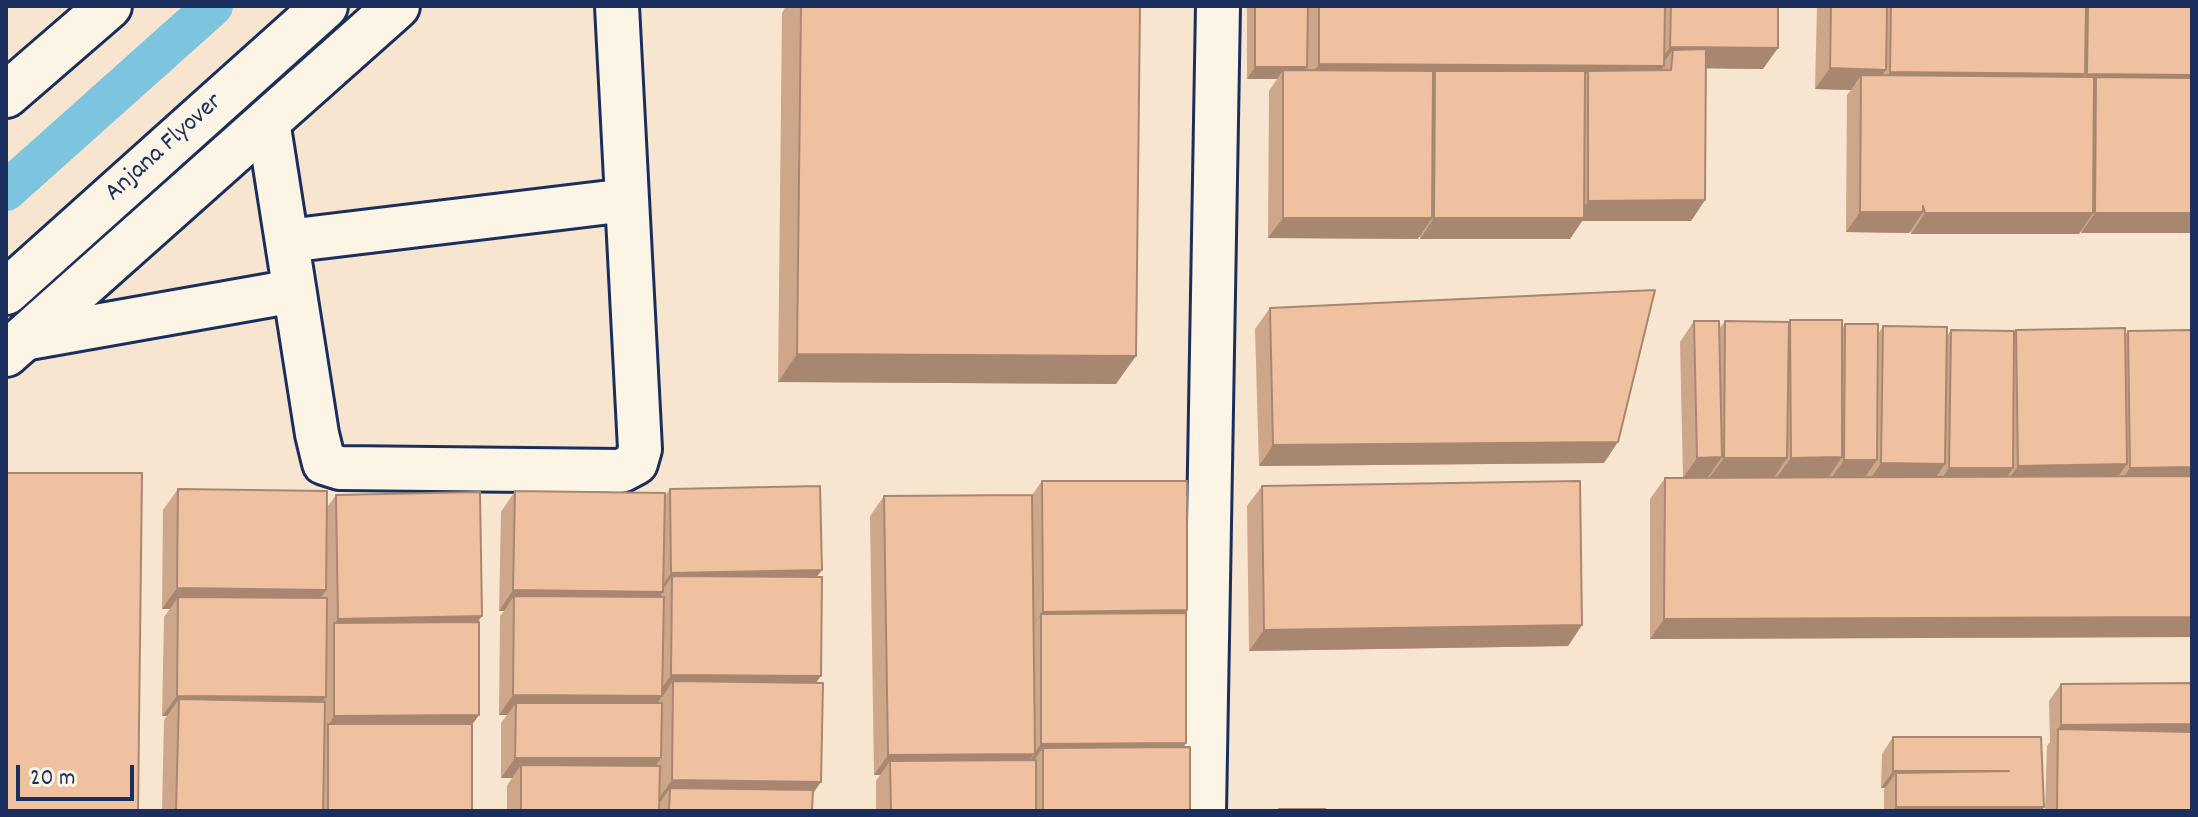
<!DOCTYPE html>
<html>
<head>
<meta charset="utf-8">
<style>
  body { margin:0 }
  #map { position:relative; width:2198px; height:817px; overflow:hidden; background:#f8e5d0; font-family:Dekko,sans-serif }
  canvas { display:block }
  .frame { position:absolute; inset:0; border:8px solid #1b2f5e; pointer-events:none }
  .scale { position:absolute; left:16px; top:765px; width:118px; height:36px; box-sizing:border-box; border:4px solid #1b2f5e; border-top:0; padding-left:10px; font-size:24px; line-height:28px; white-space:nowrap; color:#1b2f5e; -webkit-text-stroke:6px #fcf5e5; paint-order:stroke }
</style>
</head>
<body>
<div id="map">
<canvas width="2198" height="817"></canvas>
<div class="frame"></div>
<div class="scale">20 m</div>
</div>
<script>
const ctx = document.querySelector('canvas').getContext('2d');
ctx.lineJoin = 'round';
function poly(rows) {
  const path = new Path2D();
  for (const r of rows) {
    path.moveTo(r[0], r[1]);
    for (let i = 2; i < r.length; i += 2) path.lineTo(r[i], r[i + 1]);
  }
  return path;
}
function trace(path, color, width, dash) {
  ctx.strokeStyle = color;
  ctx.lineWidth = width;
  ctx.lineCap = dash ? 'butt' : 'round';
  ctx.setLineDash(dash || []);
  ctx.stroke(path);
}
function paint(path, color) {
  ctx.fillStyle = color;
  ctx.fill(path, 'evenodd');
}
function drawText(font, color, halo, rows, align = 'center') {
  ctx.font = font + ' Dekko,sans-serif';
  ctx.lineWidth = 6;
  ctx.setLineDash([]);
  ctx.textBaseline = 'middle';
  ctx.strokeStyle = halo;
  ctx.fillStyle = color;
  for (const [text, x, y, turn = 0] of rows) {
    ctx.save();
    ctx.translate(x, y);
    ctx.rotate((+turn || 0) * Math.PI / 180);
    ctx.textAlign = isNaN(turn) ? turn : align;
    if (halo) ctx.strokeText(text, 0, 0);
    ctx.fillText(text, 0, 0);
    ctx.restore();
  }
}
const canal = poly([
  [6,191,213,6]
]);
const street = poly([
  [268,121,317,434,324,463,340,468,621,471,636,463,640,449,617,6],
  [287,241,627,200],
  [23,339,294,291],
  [1204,811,1218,6]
]);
const secondary = poly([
  [6,95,109,6],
  [6,292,325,6],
  [6,354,397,6]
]);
const wall = poly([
  [786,6,1140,6,1116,384,778,382,782,13],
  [1247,6,1778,6,1763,69,1706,68,1705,200,1691,221,1582,221,1570,239,1420,239,1420,236,1418,239,1268,238,1269,91,1277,79,1247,79],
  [1817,6,2192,6,2192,233,2081,233,2081,230,2079,234,1911,234,1910,231,1909,233,1846,232,1847,95,1851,90,1815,89],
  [1270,308,1604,463,1259,466,1255,329],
  [1790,320,1842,329,1845,324,1878,334,1883,326,1947,336,1951,330,2014,332,2016,330,2125,335,2128,331,2192,330,2192,637,1650,639,1650,499,1665,478,1709,478,1709,475,1708,477,1683,478,1680,342,1694,321,1719,329,1725,321,1789,323],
  [1042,481,1186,613,1186,743,1184,747,1190,811,876,811,876,781,880,775,874,775,870,516,884,496,1032,495],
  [1262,486,1582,625,1568,646,1249,651,1247,506],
  [178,489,327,507,336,495,477,622,479,715,472,725,472,811,162,811,164,720,167,716,162,716,164,617,170,609,162,609,163,510],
  [670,489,817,577,812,811,507,811,507,786,512,778,501,778,501,723,507,715,499,715,500,616,504,611,499,611,501,512,515,491,665,496],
  [2061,684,2192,811,2045,811,2047,746,2050,742,2049,701],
  [1893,737,2044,807,2042,811,1884,811,1884,790,1885,788,1881,788,1882,754]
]);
const shadedWall = poly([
  [1670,47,1778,48,1763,69,1671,68,1673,50,1661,66,1664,66,1650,86,1588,71,1578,86,1435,71,1425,85,1305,84,1319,64,1657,66],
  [1255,67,1307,67,1299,79,1283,70,1277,79,1247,79],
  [1830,68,1886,70,1871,90,1861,75,1851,90,1815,89],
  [1890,72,2085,74,2071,95,1876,92],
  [2087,74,2192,75,2192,96,2096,77,2084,94,2073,94],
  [1705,200,1691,221,1582,221,1570,239,1420,239,1434,218,1576,218,1588,201],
  [1860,212,1923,212,1909,233,1846,232],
  [1925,213,2093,213,2079,234,1911,234],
  [2095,213,2192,213,2192,233,2081,233],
  [1283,218,1432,218,1418,239,1268,238],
  [797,354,1136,356,1116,384,778,382],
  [1618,442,1604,463,1259,466,1273,445],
  [1722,457,1708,477,1683,478,1697,458],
  [1842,457,1828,478,1776,478,1791,458],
  [1724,458,1787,458,1773,479,1709,478],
  [1844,460,1877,460,1863,480,1830,480],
  [1881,463,1945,464,1931,484,1867,484],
  [2127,464,2112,485,2003,487,2018,466],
  [2192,467,2192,487,2116,488,2130,468],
  [1949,468,2013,468,1999,489,1935,488],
  [822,570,807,590,672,576,661,592,663,592,649,612,514,596,504,611,499,611,513,590,658,592,671,573],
  [177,588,326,590,312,610,178,597,170,609,162,609],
  [1187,610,1173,631,1041,614,1028,632,1043,612],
  [482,616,468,636,334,624,338,619],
  [2192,617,2192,637,1650,639,1664,619],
  [1582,625,1568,646,1249,651,1264,630],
  [671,675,821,676,806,696,673,681,663,696,657,695],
  [513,695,662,696,648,717,516,703,507,715,499,715],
  [177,696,326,697,312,717,179,699,167,716,162,716],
  [479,715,464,736,328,726,334,716],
  [2192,724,2192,741,2058,729,2049,742,2061,725],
  [1186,743,1172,764,1043,748,1031,764,1027,764,1041,744],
  [1035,754,1020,774,890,761,880,775,874,775,888,755],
  [515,758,661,758,647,778,521,765,512,778,501,778],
  [1893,771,2009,771,1896,773,1885,788,1881,788],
  [672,780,821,782,807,802,670,788,661,801,657,801],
  [1896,807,2044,807,2041,811,1893,811]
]);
const building = poly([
  [801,6,1140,6,1136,356,797,354,801,6],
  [1255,6,1308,6,1307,67,1255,67,1255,6],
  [1319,6,1665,6,1664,66,1319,64,1319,6],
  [1671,6,1778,6,1778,48,1670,47,1671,6],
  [1831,6,1887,6,1886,70,1830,68,1831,6],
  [1891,6,2086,6,2085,74,1890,72,1891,6],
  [2088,6,2192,6,2192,75,2087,74,2088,6],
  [1706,49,1705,200,1588,201,1588,71,1671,70,1673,50,1706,49],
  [1283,70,1433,71,1432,218,1283,218,1283,70],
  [1435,71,1585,71,1584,218,1434,218,1435,71],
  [1861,75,2094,77,2093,213,1925,213,1923,206,1923,212,1860,212,1861,75],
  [2096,77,2192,78,2192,213,2095,213,2096,77],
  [1655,290,1618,442,1273,445,1270,308,1655,290],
  [1790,320,1842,320,1842,457,1791,458,1790,320],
  [1694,321,1719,321,1722,457,1697,458,1694,321],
  [1725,321,1789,322,1787,458,1724,458,1725,321],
  [1845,324,1878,324,1877,460,1844,460,1845,324],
  [1883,326,1947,327,1945,464,1881,463,1883,326],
  [2125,328,2127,464,2018,466,2016,330,2125,328],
  [1951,330,2014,331,2013,468,1949,468,1951,330],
  [2192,330,2192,467,2130,468,2128,331,2192,330],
  [6,473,142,473,138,811,6,811,6,473],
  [2192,476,2192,617,1664,619,1665,478,2192,476],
  [1042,481,1187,481,1187,610,1043,612,1042,481],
  [1580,481,1582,625,1264,630,1262,486,1580,481],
  [820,486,822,570,671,573,670,489,820,486],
  [178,489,327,491,326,590,177,588,178,489],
  [515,491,665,493,663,592,513,590,515,491],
  [480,492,482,616,338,619,336,495,480,492],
  [1032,495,1035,754,888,755,884,496,1032,495],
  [672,576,822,577,821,676,671,675,672,576],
  [514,596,664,597,662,696,513,695,514,596],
  [178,597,327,598,326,697,177,696,178,597],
  [1186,613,1186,743,1041,744,1041,614,1186,613],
  [479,622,479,715,334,716,334,623,479,622],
  [673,681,823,683,821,782,672,780,673,681],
  [2192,683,2192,724,2061,725,2061,684,2192,683],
  [179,699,325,702,323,811,176,811,179,699],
  [516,703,662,703,661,758,515,758,516,703],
  [328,724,472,724,472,811,328,811,328,724],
  [2058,729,2192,732,2192,811,2057,811,2058,729],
  [1893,737,2041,737,2044,807,1896,807,1896,773,2009,771,1893,771,1893,737],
  [1190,747,1190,811,1043,811,1043,748,1190,747],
  [1036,760,1036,811,891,811,890,761,1036,760],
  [521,765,660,766,659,811,521,811,521,765],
  [670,788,813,790,812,811,669,811,670,788],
  [1279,809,1325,809,1325,811,1279,811,1279,809],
  [2042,809,2042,811,1894,811,2042,809]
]);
const streetNames = [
  ["Anjana Flyover",165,149,-42]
];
trace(canal, '#7dc4de', 40);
trace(street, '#1b2f5e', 48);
trace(secondary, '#1b2f5e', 50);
trace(street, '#fcf5e5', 42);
trace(secondary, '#fcf5e5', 44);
paint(wall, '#cea68a');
paint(shadedWall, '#a88770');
paint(building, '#f0c1a0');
trace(building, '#a88770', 2);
drawText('26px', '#1b2f5e', '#fcf5e5', streetNames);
</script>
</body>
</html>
